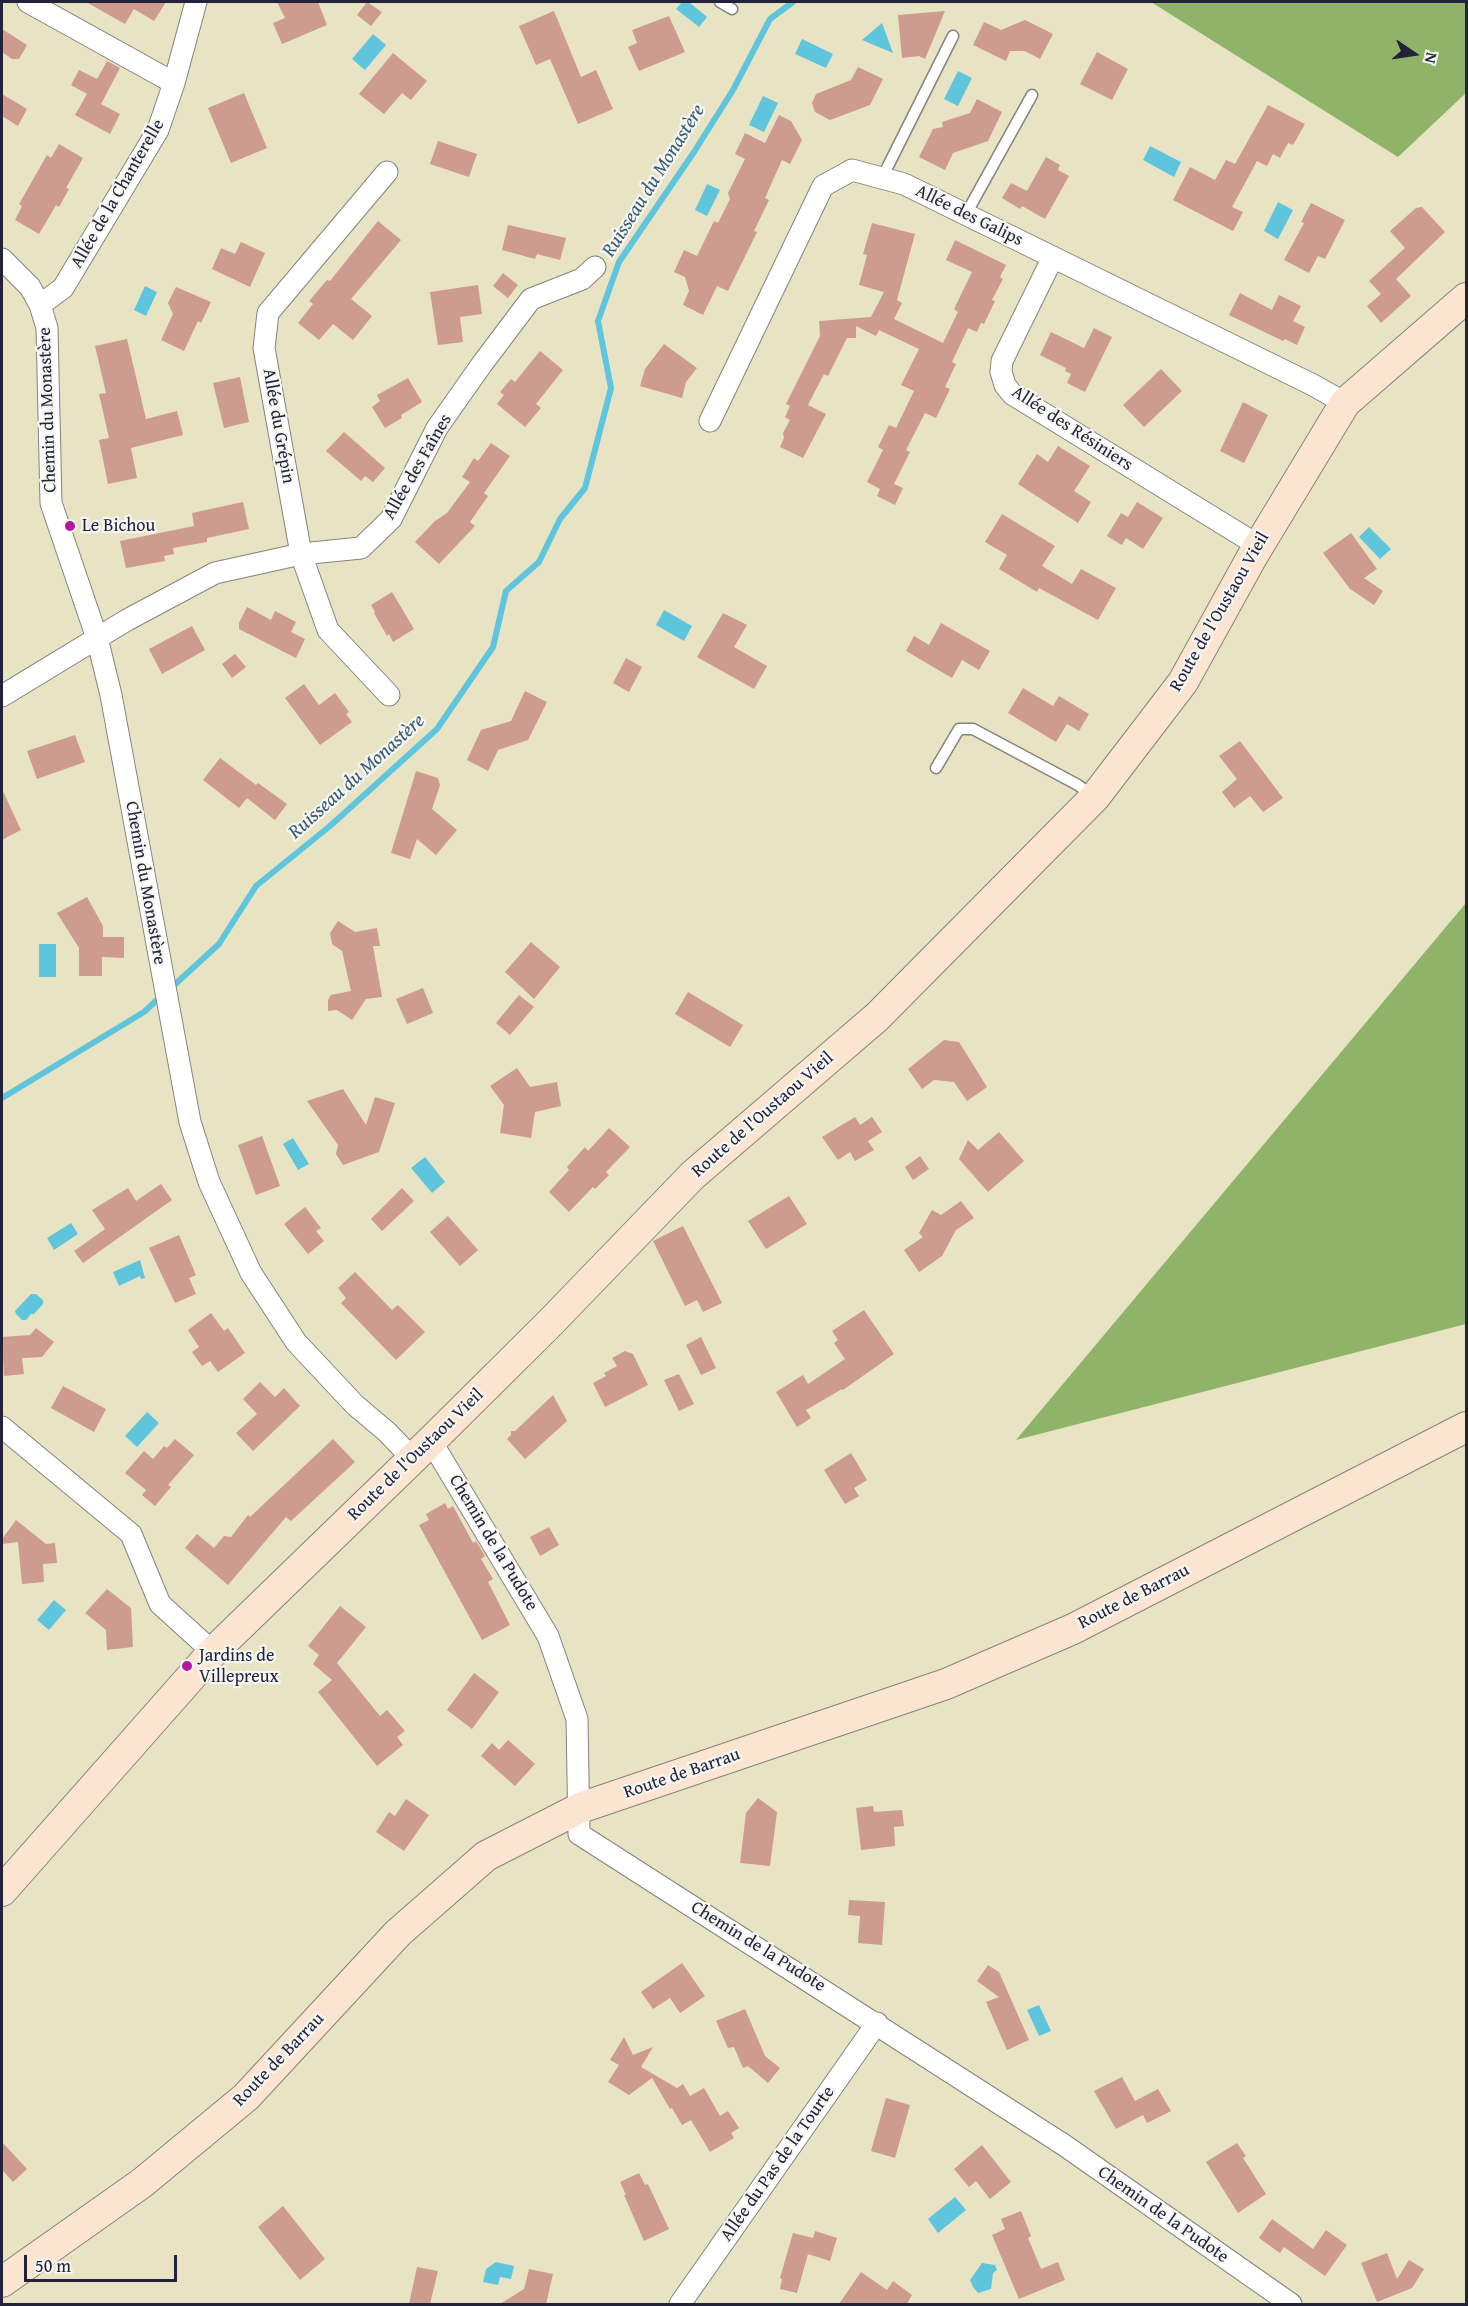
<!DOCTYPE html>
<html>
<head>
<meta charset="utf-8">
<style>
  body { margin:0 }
  #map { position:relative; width:1468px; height:2306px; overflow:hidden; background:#e8e3c3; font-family:"Gentium Book Plus",serif }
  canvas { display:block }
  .frame { position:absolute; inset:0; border:3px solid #22223b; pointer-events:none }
  .north { position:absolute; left:1384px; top:24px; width:60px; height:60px; -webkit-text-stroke:4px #f6f6f2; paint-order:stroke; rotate:103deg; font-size:16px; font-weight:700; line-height:24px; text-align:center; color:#22223b }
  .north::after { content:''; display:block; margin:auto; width:21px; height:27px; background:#22223b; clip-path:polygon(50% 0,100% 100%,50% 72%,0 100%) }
  .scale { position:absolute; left:24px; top:2255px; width:153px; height:27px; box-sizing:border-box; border:3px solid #22223b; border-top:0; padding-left:8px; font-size:18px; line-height:21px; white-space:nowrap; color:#22223b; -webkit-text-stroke:4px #f6f6f2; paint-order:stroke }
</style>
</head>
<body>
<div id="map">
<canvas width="1468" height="2306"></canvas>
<div class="frame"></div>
<div class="north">N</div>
<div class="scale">50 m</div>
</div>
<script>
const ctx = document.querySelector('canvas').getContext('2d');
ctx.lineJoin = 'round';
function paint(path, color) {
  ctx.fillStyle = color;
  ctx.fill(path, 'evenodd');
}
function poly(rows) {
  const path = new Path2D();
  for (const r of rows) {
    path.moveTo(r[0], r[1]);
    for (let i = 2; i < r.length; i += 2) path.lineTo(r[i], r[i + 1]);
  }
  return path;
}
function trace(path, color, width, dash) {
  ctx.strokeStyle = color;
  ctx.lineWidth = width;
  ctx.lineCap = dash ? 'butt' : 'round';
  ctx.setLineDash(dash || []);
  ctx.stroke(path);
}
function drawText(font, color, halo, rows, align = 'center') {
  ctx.font = font + ' "Gentium Book Plus",serif';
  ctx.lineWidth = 4.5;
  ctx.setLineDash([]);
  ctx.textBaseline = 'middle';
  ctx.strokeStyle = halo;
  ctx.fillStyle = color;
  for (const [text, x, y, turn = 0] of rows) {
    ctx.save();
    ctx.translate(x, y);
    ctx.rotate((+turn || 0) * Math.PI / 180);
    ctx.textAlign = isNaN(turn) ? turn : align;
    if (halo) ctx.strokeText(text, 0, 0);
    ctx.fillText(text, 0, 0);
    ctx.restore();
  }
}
const forest = poly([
  [1151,2,1466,2,1466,93,1398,157],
  [1466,903,1466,1324,1016,1440]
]);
const water = poly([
  [682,2,689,2,707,17,699,27,676,9],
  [882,23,893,53,862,40],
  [373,34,386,45,365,70,352,59],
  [802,39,833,54,826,68,795,54],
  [958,71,972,78,958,106,944,99],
  [763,96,778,103,764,132,749,125],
  [1150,146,1181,162,1174,177,1143,160],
  [707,184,720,190,707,216,695,210],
  [1278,202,1293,210,1278,239,1264,231],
  [145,286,157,292,146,316,134,310],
  [1369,527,1391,549,1380,559,1359,537],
  [664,610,692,626,684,641,656,625],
  [39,944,56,944,56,977,39,977],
  [293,1138,309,1164,298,1170,283,1144],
  [425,1157,445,1182,432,1193,411,1168],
  [71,1223,78,1234,54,1250,47,1238],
  [140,1260,145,1278,141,1279,140,1276,119,1286,113,1272],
  [31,1294,36,1294,43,1300,43,1304,34,1314,31,1314,26,1320,22,1320,16,1314,15,1311],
  [147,1412,159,1423,137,1447,125,1436],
  [54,1600,66,1610,49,1630,37,1620],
  [1039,2005,1051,2031,1039,2036,1027,2010],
  [955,2197,966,2210,938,2233,928,2219],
  [496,2262,514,2266,511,2279,500,2277,498,2285,483,2282,486,2269],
  [982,2263,995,2265,997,2270,993,2273,991,2289,978,2293,973,2287,970,2280]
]);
const stream = poly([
  [171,988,219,944,256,886,330,826,437,729,493,647,506,591,539,562,560,519,585,488,611,388,598,321,619,262,694,152,733,90,770,19,793,2],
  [2,1098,144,1012,158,999]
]);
const building = poly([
  [86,2,166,2,154,21,134,9,125,24],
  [277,2,318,2,327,25,282,44,273,23,285,18],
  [367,2,382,12,371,26,357,15],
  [554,11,581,77,596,70,613,109,578,124,550,59,536,65,519,26],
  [945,11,925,59,919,56,902,58,898,15],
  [669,16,685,52,639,71,628,47,637,43,632,30],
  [1025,20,1053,34,1040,59,1025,51,1010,51,1006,61,973,45,984,22,1001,30],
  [2,29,27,45,19,59,12,59,2,52],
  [1097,52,1128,69,1112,100,1080,84],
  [393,53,427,81,411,100,402,93,384,114,359,94],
  [107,61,120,68,101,104,120,114,110,134,75,115,87,94,71,85,79,70,97,79],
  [858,67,883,79,870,105,830,120,815,112,812,103,816,94,851,80],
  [244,93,267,148,231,163,208,108],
  [2,94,27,109,18,126,2,116],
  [977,99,1002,112,988,141,953,153,945,170,919,157,933,129,943,127,942,122,970,113],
  [1268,105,1305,124,1293,145,1288,143,1280,158,1273,154,1267,166,1257,161,1232,207,1243,212,1233,231,1173,200,1190,167,1215,180,1226,160,1235,164],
  [779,115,791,121,802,140,790,164,782,160,765,198,769,200,754,231,757,232,728,291,717,286,703,315,683,305,689,291,685,277,674,272,684,250,697,256,714,221,718,223,730,199,728,193,745,159,735,154,745,133,765,143],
  [438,141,477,154,469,177,430,164],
  [59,144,83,158,66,188,69,189,59,207,56,205,39,234,15,220,22,206,19,204,47,155,51,158],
  [1046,157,1060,165,1058,170,1069,176,1045,219,1022,206,1020,209,1002,198,1011,183,1027,191],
  [1311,203,1345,220,1325,259,1318,256,1309,273,1284,260,1304,223,1301,222],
  [1422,207,1445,232,1396,279,1411,296,1381,323,1367,306,1381,294,1369,281,1405,248,1390,231,1416,208],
  [378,221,401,240,351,299,372,316,353,340,333,324,319,340,298,323,313,304,309,301,327,280,330,281],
  [872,223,915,234,897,300,902,303,894,319,943,343,958,312,954,309,972,272,946,260,955,240,1006,265,1000,277,1003,279,992,300,995,301,984,324,981,323,977,332,968,328,952,362,956,364,945,387,950,389,936,418,925,413,906,450,910,452,894,484,903,488,895,505,877,496,880,489,867,482,883,450,878,447,889,425,896,428,914,391,901,385,919,349,879,330,876,336,856,326,856,338,847,338,828,376,824,374,808,405,826,414,803,458,780,447,784,438,783,433,790,420,785,417,790,406,786,404,820,336,819,321,871,317,884,292,859,285,867,255,863,254],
  [508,225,566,238,560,260,537,254,535,259,502,250],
  [241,242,265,253,250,287,212,269,221,248,235,254],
  [503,273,518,285,508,298,493,286],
  [478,285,482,314,460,317,463,342,438,345,430,292],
  [176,287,211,302,201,323,198,321,184,351,161,340,173,314,168,303],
  [1240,293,1272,310,1279,295,1301,306,1293,321,1305,327,1297,345,1285,339,1283,341,1229,315],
  [1094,328,1112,337,1085,392,1067,383,1071,374,1065,371,1066,368,1040,355,1051,332,1084,348],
  [127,339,146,419,177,411,183,435,131,448,137,478,108,484,99,440,109,438,99,394,106,393,95,346],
  [664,344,697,368,686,382,682,398,640,386,645,369],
  [540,351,563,370,536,404,541,408,525,427,497,404,504,395,500,392,511,379,515,382],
  [1161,369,1182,391,1144,427,1123,405],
  [240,377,249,422,224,428,213,383],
  [408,378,422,402,401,415,402,418,385,428,372,407,380,401,377,395],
  [1243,402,1268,415,1244,463,1220,451],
  [344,432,385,468,373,482,365,476,361,481,326,451],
  [491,443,510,456,484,493,488,496,470,522,475,526,439,564,415,542,435,521,447,513,470,482,462,477,474,458,478,461],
  [1058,446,1090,466,1074,491,1091,502,1078,523,1018,484,1037,454,1048,462],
  [243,502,249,529,207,538,207,542,173,548,174,554,164,556,165,561,126,568,120,541,194,526,192,513],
  [1137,502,1163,518,1143,549,1126,538,1122,545,1107,536,1121,513,1128,517],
  [1002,514,1055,546,1042,566,1072,584,1081,569,1116,588,1098,620,1039,588,1037,592,999,569,1007,555,985,542],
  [1351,533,1377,569,1364,578,1383,591,1374,605,1350,589,1323,553],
  [392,592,414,629,393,642,389,634,387,636,374,613,375,612,371,605],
  [247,607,271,620,275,611,296,622,291,632,305,639,296,658,239,629,239,623],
  [723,613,747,625,734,647,767,666,754,689,697,657],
  [941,623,990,651,979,670,962,660,952,678,906,651,914,636,929,645],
  [192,626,205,650,162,674,149,649],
  [235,654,246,667,232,678,222,664],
  [626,658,642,667,629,692,613,683],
  [304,684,319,705,335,693,349,712,346,714,352,722,320,745,285,698],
  [1023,688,1053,706,1059,696,1089,714,1079,731,1067,724,1056,742,1008,713],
  [525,691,547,702,528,740,498,750,488,771,467,760,481,730,511,721],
  [75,735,85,762,37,779,27,751],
  [1240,741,1283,798,1263,812,1250,796,1234,808,1222,792,1237,779,1219,756],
  [220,758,256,785,258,783,287,804,275,820,247,798,239,808,203,780],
  [416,771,438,778,440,785,432,809,457,830,436,855,417,839,410,859,391,853],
  [2,789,21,830,2,840],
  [87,897,103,926,103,937,124,937,124,958,102,957,102,976,79,976,79,948,57,913],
  [338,921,355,932,377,928,380,946,373,946,382,997,366,999,352,1020,337,1010,328,1011,328,1000,331,995,351,991,342,951,332,944,330,933],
  [531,942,560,967,534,999,505,972],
  [423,988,433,1013,407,1024,396,999],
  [688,992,743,1025,730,1047,675,1014],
  [519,995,534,1007,510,1035,496,1023],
  [944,1040,959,1042,987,1087,967,1101,954,1082,934,1080,922,1089,908,1069],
  [517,1068,530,1087,557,1082,561,1106,535,1112,531,1138,500,1133,504,1105,490,1086],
  [343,1089,366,1125,375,1097,395,1103,379,1152,343,1165,336,1154,338,1145,307,1101],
  [855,1117,860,1125,872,1117,882,1132,868,1141,874,1150,855,1161,850,1152,838,1160,822,1137],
  [609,1128,630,1147,606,1172,609,1175,595,1189,593,1187,569,1212,549,1192,569,1170,567,1167,585,1147,588,1151],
  [999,1132,1024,1161,988,1192,959,1159,968,1140,978,1150],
  [262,1136,280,1186,256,1195,238,1145],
  [920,1156,929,1169,913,1180,905,1167],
  [161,1184,172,1200,83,1263,74,1251,105,1229,92,1210,128,1188,136,1201],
  [402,1188,414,1201,382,1231,371,1219],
  [789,1196,807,1224,766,1249,748,1221],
  [961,1201,974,1218,956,1230,942,1256,919,1272,904,1250,923,1237,919,1233,932,1210,941,1215],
  [305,1207,321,1228,316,1231,324,1241,308,1254,284,1224],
  [448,1216,478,1250,460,1266,430,1232],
  [683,1226,722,1303,703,1312,697,1300,685,1306,653,1241],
  [179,1235,196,1275,189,1278,196,1294,175,1303,149,1248],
  [355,1272,392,1310,398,1305,425,1332,396,1360,341,1303,346,1298,338,1288],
  [864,1310,894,1354,843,1390,842,1389,806,1410,811,1418,797,1427,776,1392,803,1375,808,1384,845,1359,834,1343,838,1340,832,1331],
  [211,1313,224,1331,228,1328,245,1353,218,1372,210,1361,202,1366,192,1352,199,1347,188,1330],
  [36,1328,54,1342,42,1357,22,1358,24,1374,4,1376,2,1337,30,1335],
  [701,1337,716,1368,701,1375,686,1345],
  [625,1351,633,1354,648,1385,605,1407,593,1383,606,1376,604,1373,617,1366,612,1358],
  [679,1374,694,1404,679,1411,664,1380],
  [260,1382,275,1397,284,1388,300,1406,253,1451,236,1433,257,1414,243,1399],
  [63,1386,106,1409,94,1432,51,1408],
  [553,1395,567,1421,525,1459,507,1439,511,1435,511,1431,515,1431],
  [175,1439,194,1455,168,1485,171,1487,155,1506,142,1495,146,1490,125,1473,144,1451,153,1459,164,1446,167,1448],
  [333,1439,355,1462,291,1521,286,1517,228,1585,185,1548,197,1534,214,1548,224,1536,231,1537,248,1515,250,1517],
  [851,1453,867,1480,854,1488,859,1496,845,1504,824,1470],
  [445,1503,448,1509,453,1506,473,1543,476,1541,485,1556,481,1559,493,1579,488,1582,510,1625,482,1640,419,1525,429,1520,426,1514],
  [16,1520,46,1544,55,1543,57,1563,43,1564,44,1582,22,1584,18,1542,2,1544,2,1539],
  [549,1527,559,1545,540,1556,530,1537],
  [107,1589,131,1608,133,1647,107,1650,106,1630,85,1613],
  [340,1606,366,1627,337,1663,380,1716,387,1710,405,1731,397,1737,403,1745,377,1766,318,1692,332,1680,313,1664,319,1655,308,1646],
  [474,1673,499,1692,472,1729,447,1710],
  [508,1740,535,1764,515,1786,481,1756,492,1743,499,1750],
  [758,1798,777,1812,770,1866,740,1863,746,1813],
  [406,1799,429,1815,404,1851,376,1832,389,1812,395,1816],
  [873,1806,874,1812,902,1810,904,1826,894,1827,895,1846,861,1850,856,1808],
  [849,1900,885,1902,882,1945,858,1943,860,1916,848,1915],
  [682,1963,705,1996,680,2013,670,1998,653,2009,641,1992],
  [988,1965,999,1972,1029,2040,1007,2050,986,2002,999,1997,977,1981],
  [745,2009,765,2056,780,2068,768,2083,748,2066,743,2068,734,2047,728,2048,716,2021],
  [624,2037,633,2055,653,2047,641,2067,677,2088,683,2084,690,2096,704,2088,720,2116,728,2111,739,2128,731,2133,734,2138,710,2152,691,2120,682,2125,672,2108,670,2109,652,2078,629,2095,608,2082,619,2065,610,2060],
  [1122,2077,1135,2101,1158,2089,1171,2111,1147,2123,1143,2115,1116,2129,1094,2091],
  [886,2098,910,2105,895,2158,871,2151],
  [2,2142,27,2169,13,2182,2,2170],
  [1237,2143,1246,2156,1243,2158,1266,2194,1238,2213,1206,2162],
  [982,2145,1011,2182,990,2199,976,2181,969,2187,954,2169],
  [639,2173,645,2185,648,2184,669,2229,644,2241,624,2195,626,2195,620,2182],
  [283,2206,325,2259,300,2280,258,2227],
  [1021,2211,1031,2236,1028,2238,1041,2269,1058,2262,1065,2280,1019,2299,992,2235,1005,2229,1001,2219],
  [1272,2219,1313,2249,1326,2230,1347,2245,1325,2276,1284,2247,1280,2253,1259,2238],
  [815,2231,837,2238,830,2261,808,2254,797,2293,780,2289,782,2279,780,2278,793,2233,813,2238],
  [1387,2253,1397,2279,1409,2260,1424,2269,1412,2288,1377,2302,1361,2263],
  [417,2267,438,2271,430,2304,409,2304],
  [529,2269,553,2274,546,2304,500,2304,524,2289],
  [861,2272,887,2290,893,2281,912,2295,907,2304,839,2304]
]);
const lane = poly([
  [720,2,732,9],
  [882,178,953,36],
  [966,214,1032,95],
  [936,768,959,729,973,729,1078,785,1094,797]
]);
const street = poly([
  [28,2,174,83],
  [387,172,268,313,264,348,301,554,328,630,389,695],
  [1053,257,1002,361,1001,372,1005,385,1012,394,1259,546],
  [2,259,30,287,40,305,47,328,51,503,97,638,111,695,190,1122,209,1182,251,1273,296,1342,355,1405,387,1432,412,1458],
  [40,305,63,288,158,130,174,83,196,2],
  [710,421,823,186,852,170,904,184,1313,385,1345,403],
  [2,696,127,620,215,573,301,554,361,548,391,519,437,428,482,364,531,299,582,279,595,267],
  [2,1427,131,1534,160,1604,213,1652],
  [431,1441,548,1636,577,1719,579,1834,1064,2145,1291,2304],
  [680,2304,877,2023]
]);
const secondary = poly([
  [2,1891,213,1652,431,1441,549,1324,693,1175,877,1017,1095,797,1183,682,1252,557,1345,403,1466,298],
  [2,2282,142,2183,246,2097,398,1933,486,1856,580,1808,946,1684,1073,1629,1466,1427]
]);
const markers = [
  [70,526,6,"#b5179e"],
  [187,1666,6,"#b5179e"]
];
const streetNames = [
  ["Allée de la Chanterelle",118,194,-60],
  ["Allée des Galips",969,216,26],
  ["Chemin du Monastère",48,410,-92],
  ["Allée du Grépin",278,426,80],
  ["Allée des Résiniers",1072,429,33],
  ["Allée des Faînes",418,467,-60],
  ["Route de l'Oustaou Vieil",1220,612,-60],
  ["Chemin du Monastère",145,883,80],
  ["Route de l'Oustaou Vieil",763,1115,-41],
  ["Route de l'Oustaou Vieil",416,1455,-44],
  ["Chemin de la Pudote",493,1543,59],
  ["Route de Barrau",1134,1597,-27],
  ["Route de Barrau",682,1774,-19],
  ["Chemin de la Pudote",758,1947,32],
  ["Route de Barrau",279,2060,-46],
  ["Allée du Pas de la Tourte",778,2164,-55],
  ["Chemin de la Pudote",1163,2215,35]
];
const poiNames = [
  ["Le Bichou",82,526],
  ["Jardins de",199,1656],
  ["Villepreux",199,1677]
];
const waterNames = [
  ["Ruisseau du Monastère",654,181,-58],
  ["Ruisseau du Monastère",357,777,-42]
];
paint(forest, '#8fb368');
paint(water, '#5fc5dd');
trace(stream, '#5fc5dd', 6);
paint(building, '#ce9b90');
trace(lane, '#85827f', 13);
trace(street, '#85827f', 23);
trace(secondary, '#85827f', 32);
trace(lane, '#fff', 10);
trace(street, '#fff', 21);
trace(secondary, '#fce5d0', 30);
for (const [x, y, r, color] of markers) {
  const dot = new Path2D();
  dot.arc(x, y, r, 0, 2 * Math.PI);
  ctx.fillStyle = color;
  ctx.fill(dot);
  trace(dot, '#f6f6f2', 2);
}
drawText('18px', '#22223b', '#f6f6f2', streetNames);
drawText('18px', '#22223b', '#f6f6f2', poiNames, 'left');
drawText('italic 20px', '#375b74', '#f6f6f2', waterNames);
</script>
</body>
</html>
